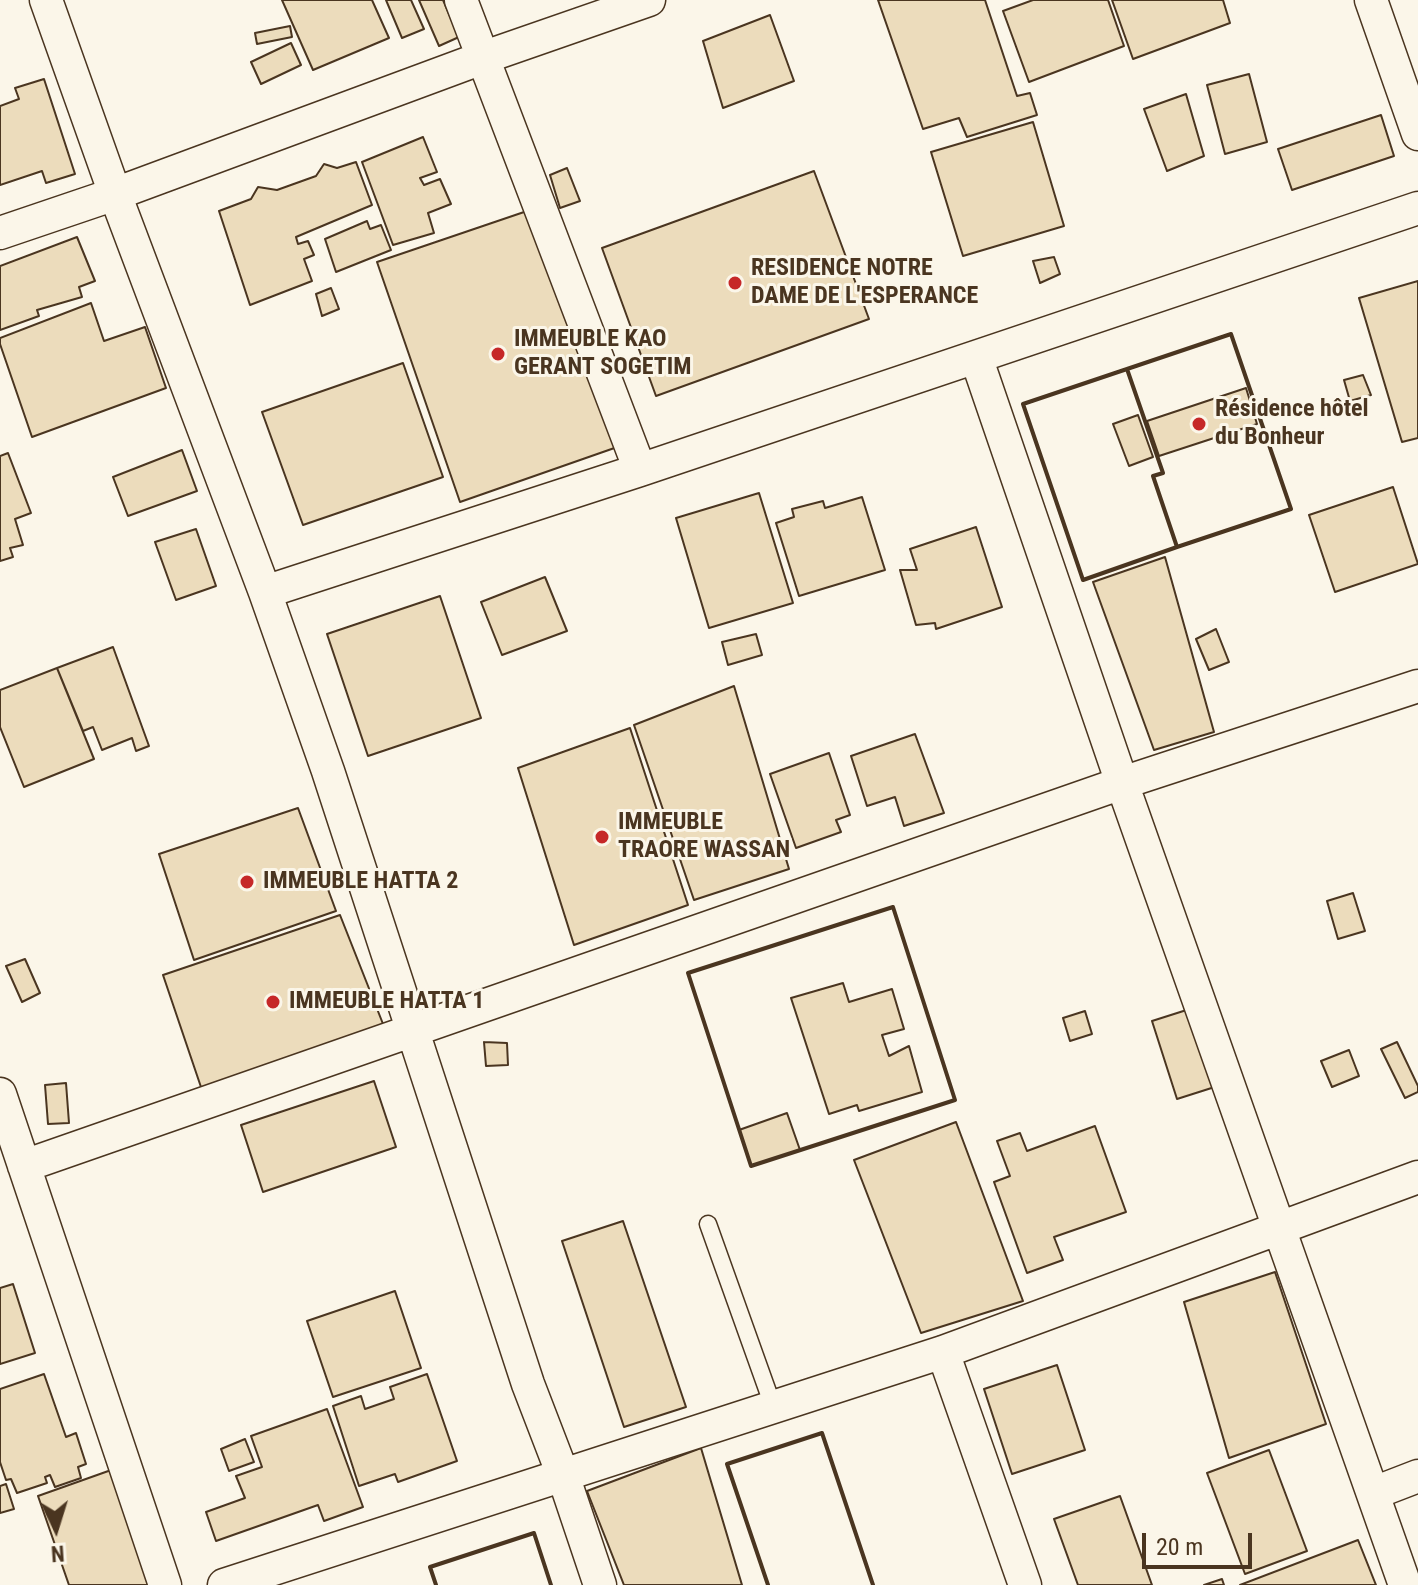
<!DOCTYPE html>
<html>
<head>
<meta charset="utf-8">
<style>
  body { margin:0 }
  #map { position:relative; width:1418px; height:1585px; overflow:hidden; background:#fbf6e9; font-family:"Roboto Condensed",sans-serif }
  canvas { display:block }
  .north { position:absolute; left:16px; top:1489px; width:80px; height:80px; -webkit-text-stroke:6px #fbf6e9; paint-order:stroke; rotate:176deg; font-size:22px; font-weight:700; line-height:32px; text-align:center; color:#4a3520 }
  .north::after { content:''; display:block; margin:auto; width:28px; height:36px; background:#4a3520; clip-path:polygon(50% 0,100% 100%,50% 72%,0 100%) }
  .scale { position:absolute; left:1142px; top:1533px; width:110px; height:36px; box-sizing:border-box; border:4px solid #4a3520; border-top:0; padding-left:10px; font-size:24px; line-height:28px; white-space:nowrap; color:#4a3520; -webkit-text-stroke:6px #fbf6e9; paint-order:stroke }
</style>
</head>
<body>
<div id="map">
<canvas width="1418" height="1585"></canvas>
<div class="north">N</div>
<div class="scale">20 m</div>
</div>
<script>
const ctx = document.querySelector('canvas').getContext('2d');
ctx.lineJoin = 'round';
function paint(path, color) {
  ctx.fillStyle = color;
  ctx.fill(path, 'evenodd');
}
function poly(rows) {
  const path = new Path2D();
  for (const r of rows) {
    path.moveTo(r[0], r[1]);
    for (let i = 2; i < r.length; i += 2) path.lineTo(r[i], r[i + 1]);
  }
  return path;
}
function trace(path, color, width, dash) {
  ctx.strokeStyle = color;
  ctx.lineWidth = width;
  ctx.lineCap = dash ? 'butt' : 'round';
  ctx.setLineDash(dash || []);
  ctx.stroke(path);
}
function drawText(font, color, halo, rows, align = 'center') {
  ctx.font = font + ' "Roboto Condensed",sans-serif';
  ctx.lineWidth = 6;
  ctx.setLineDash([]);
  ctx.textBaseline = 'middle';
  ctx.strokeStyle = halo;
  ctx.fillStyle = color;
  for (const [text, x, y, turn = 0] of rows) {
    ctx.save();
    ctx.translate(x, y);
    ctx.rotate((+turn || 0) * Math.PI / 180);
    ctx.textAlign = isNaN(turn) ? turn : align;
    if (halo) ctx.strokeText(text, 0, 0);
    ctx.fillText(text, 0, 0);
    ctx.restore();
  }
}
const building = poly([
  [282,0,372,0,389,38,313,70,282,0],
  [386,0,411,0,424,29,402,38,386,0],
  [419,0,443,0,459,37,439,46,419,0],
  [878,0,985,0,1017,96,1030,93,1037,115,967,137,959,118,923,129,878,0],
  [1033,0,1108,0,1124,46,1029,82,1003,11,1033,0],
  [1112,0,1223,0,1230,23,1133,59,1112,0],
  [770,15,794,81,723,108,703,41,770,15],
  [290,26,292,37,257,44,255,33,290,26],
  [291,43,301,65,261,84,251,62,291,43],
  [1249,74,1267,142,1225,154,1207,85,1249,74],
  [44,79,75,174,46,183,42,171,0,185,0,106,19,99,15,88,44,79],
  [1186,94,1204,156,1167,171,1144,109,1186,94],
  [1381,115,1394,156,1292,190,1278,149,1381,115],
  [1033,122,1064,226,963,256,931,152,1033,122],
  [423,137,437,172,420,178,424,185,440,179,451,204,428,213,434,233,393,245,362,162,423,137],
  [356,162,372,205,296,237,298,244,308,241,314,255,304,259,312,281,250,305,219,211,251,199,258,187,277,190,316,176,324,164,337,168,356,162],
  [567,168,580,201,560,208,550,175,567,168],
  [814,171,869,319,656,396,602,248,814,171],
  [530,210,623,445,460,502,377,262,530,210],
  [367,221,370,229,381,225,391,250,336,272,325,239,367,221],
  [77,237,95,281,79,287,82,297,37,310,39,316,0,330,0,266,77,237],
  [1054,257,1060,274,1040,283,1033,261,1054,257],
  [1418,281,1418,438,1402,442,1359,298,1418,281],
  [331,288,339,309,322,316,316,294,331,288],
  [91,303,104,341,145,327,166,388,32,437,0,344,0,338,91,303],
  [403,363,443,477,303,525,262,412,403,363],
  [1363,375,1371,395,1350,401,1344,380,1363,375],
  [1246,388,1257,424,1159,456,1147,421,1246,388],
  [1138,415,1153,457,1129,466,1113,424,1138,415],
  [182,450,197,491,128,516,113,477,182,450],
  [8,453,31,513,15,519,23,545,10,548,13,557,0,561,0,456,8,453],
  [1393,487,1418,564,1335,592,1309,515,1393,487],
  [759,493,793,603,709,628,676,518,759,493],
  [862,497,885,570,799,596,776,523,794,517,792,509,823,501,825,508,862,497],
  [976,527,1002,607,936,629,935,623,916,625,900,570,917,570,910,549,976,527],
  [196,529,216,586,176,600,155,542,196,529],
  [1165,557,1214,732,1154,750,1093,582,1165,557],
  [545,577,567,631,502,655,481,602,545,577],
  [440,596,481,718,368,756,327,634,440,596],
  [1216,629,1229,662,1209,670,1196,639,1216,629],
  [756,634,762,655,728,665,722,642,756,634],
  [113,647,149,746,136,751,132,738,102,750,93,727,83,731,57,668,113,647],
  [57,668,94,759,24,787,0,727,0,690,57,668],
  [734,686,789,869,694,900,634,725,734,686],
  [630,728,688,905,574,945,518,768,630,728],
  [915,734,944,813,904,826,895,797,867,806,851,756,915,734],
  [829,753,850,815,836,820,841,832,796,848,770,774,829,753],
  [298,808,336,911,194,960,159,854,298,808],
  [1353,893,1365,931,1338,939,1327,901,1353,893],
  [340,915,385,1029,203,1093,163,975,340,915],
  [25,959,40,993,22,1002,6,966,25,959],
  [843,983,849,1002,892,989,904,1029,882,1035,889,1056,909,1046,922,1092,859,1111,857,1105,829,1114,791,998,843,983],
  [1196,1007,1221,1085,1177,1099,1152,1021,1196,1007],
  [1085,1011,1092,1034,1070,1041,1063,1018,1085,1011],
  [484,1042,507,1043,508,1065,486,1066,484,1042],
  [1397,1042,1418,1086,1418,1092,1405,1098,1381,1049,1397,1042],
  [1349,1050,1359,1076,1332,1087,1321,1061,1349,1050],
  [374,1081,396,1147,263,1192,241,1125,374,1081],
  [66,1083,69,1123,48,1124,45,1085,66,1083],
  [787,1113,800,1150,751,1166,739,1130,787,1113],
  [956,1122,1023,1301,921,1333,854,1160,956,1122],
  [1095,1126,1126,1212,1054,1237,1063,1260,1027,1273,994,1182,1010,1176,997,1141,1020,1133,1027,1151,1095,1126],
  [623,1221,686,1407,624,1427,562,1241,623,1221],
  [1275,1272,1326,1424,1229,1458,1184,1302,1275,1272],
  [13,1284,35,1353,0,1364,0,1288,13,1284],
  [395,1291,421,1368,333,1397,307,1321,395,1291],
  [1057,1365,1085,1450,1012,1474,984,1389,1057,1365],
  [44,1374,66,1437,76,1433,86,1464,78,1467,81,1478,55,1487,50,1475,45,1477,47,1483,17,1493,11,1479,6,1480,0,1462,0,1389,44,1374],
  [427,1374,457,1461,398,1482,395,1474,359,1486,333,1406,361,1396,365,1409,394,1399,390,1387,427,1374],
  [327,1409,363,1507,324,1521,318,1505,216,1541,206,1512,245,1498,236,1476,262,1467,251,1436,327,1409],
  [245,1439,254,1462,229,1471,221,1449,245,1439],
  [701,1448,742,1585,624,1585,587,1491,701,1448],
  [1269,1450,1307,1551,1245,1574,1207,1473,1269,1450],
  [114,1469,154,1585,69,1585,38,1496,114,1469],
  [6,1484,14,1509,0,1513,0,1486,6,1484],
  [1120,1496,1152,1585,1078,1585,1054,1519,1120,1496],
  [1358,1540,1376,1585,1240,1585,1358,1540],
  [1222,1579,1224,1585,1204,1585,1222,1579]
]);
const service = poly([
  [708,1224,773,1406]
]);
const minor = poly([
  [46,0,115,194,265,592,328,771,528,1384,563,1475,600,1585],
  [461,0,640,470],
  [1371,0,1418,134],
  [0,233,115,194,482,58,649,0],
  [976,357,1122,783,1405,1585],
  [265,592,640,470,1418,208],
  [0,1094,165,1585],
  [24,1166,1122,783,1418,686],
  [943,1352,1025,1585],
  [1374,1493,1418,1476],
  [224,1585,943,1352,1418,1177]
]);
const wall = poly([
  [1231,334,1291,509,1177,547,1153,476,1163,473,1127,369,1231,334],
  [1127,369,1163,473,1153,476,1177,547,1083,580,1023,404,1127,369],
  [893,907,955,1100,751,1166,688,973,893,907],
  [436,1585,430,1567,534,1533,551,1585],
  [768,1585,727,1464,822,1433,873,1585]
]);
const markers = [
  [735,283,8,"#c62828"],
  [498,354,8,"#c62828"],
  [1199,424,8,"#c62828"],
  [602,837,8,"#c62828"],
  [247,882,8,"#c62828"],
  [273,1002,8,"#c62828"]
];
const poiNames = [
  ["RESIDENCE NOTRE",751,269],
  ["DAME DE L'ESPERANCE",751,297],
  ["IMMEUBLE KAO",514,340],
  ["GERANT SOGETIM",514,368],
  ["Résidence hôtel",1215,410],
  ["du Bonheur",1215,438],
  ["IMMEUBLE",618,823],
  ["TRAORE WASSAN",618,851],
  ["IMMEUBLE HATTA 2",263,882],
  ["IMMEUBLE HATTA 1",289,1002]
];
paint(building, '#ecdcbc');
trace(building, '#4a3520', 2);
trace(service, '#4a3520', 19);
trace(minor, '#4a3520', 35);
trace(service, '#fbf6e9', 16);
trace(minor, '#fbf6e9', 32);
trace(wall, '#4a3520', 4);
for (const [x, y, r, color] of markers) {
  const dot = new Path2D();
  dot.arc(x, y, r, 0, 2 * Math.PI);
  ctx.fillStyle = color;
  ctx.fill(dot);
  trace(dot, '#fbf6e9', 3);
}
drawText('bold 24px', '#4a3520', '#fbf6e9', poiNames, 'left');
</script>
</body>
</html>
